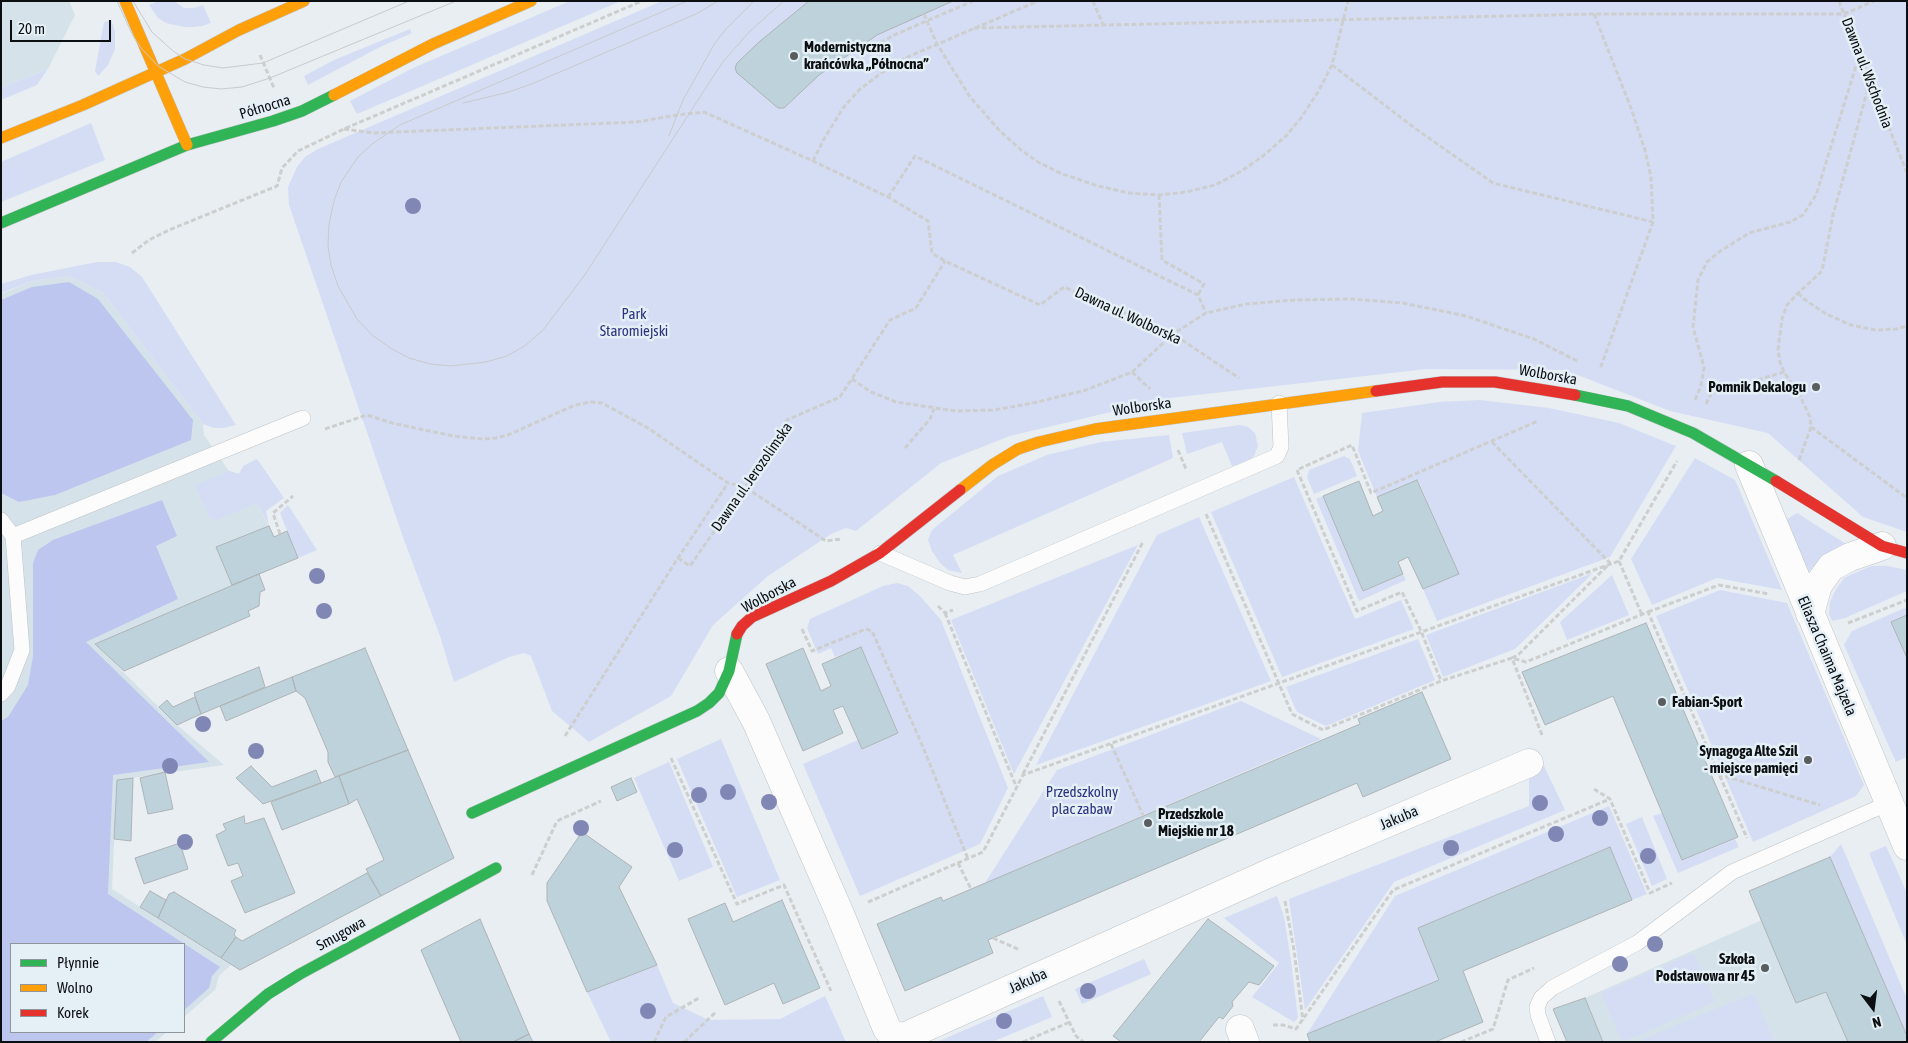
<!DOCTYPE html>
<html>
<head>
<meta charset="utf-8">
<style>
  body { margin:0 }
  #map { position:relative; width:1908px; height:1043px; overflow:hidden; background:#e8eef2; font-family:"Asap Condensed",sans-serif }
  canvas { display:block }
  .frame { position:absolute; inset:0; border:2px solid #0c0f12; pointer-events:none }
  .legend { position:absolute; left:10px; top:943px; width:175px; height:90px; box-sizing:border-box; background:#e4eff6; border:1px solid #8e959b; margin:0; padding:6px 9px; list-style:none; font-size:15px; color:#0c0f12 }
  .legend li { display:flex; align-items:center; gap:10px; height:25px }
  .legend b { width:25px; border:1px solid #8e959b }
  .north { position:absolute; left:1848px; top:983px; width:50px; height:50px; -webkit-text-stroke:4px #e4eff6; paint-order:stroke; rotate:165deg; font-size:14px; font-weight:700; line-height:20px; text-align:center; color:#0c0f12 }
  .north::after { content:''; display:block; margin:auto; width:18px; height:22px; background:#0c0f12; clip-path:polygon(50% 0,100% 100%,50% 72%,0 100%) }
  .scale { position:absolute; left:10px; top:20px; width:101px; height:22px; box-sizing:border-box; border:2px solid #0c0f12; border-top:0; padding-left:6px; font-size:15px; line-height:18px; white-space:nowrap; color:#0c0f12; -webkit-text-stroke:4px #e4eff6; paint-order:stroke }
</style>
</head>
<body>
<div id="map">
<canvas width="1908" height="1043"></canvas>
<div class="frame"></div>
<ul class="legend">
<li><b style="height:6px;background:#30b455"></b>Płynnie</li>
<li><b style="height:6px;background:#ff9f0a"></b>Wolno</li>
<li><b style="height:6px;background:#e5322d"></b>Korek</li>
</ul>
<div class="north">N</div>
<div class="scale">20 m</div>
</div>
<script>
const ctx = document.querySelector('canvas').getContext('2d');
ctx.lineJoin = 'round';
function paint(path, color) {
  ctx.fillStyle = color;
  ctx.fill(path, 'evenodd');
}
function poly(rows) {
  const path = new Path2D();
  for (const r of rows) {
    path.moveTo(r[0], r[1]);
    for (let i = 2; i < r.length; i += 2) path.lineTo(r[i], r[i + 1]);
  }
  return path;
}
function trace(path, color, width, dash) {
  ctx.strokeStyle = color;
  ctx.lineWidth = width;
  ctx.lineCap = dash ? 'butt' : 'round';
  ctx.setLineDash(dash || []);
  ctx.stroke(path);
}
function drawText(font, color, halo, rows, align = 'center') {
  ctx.font = font + ' "Asap Condensed",sans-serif';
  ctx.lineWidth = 5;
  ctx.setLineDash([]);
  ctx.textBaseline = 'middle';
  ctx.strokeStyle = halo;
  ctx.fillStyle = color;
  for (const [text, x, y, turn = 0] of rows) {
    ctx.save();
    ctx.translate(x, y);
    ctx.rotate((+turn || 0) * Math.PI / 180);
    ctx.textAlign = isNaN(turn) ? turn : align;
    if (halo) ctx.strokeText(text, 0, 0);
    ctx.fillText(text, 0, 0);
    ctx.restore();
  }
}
const built = poly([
  [1,1,69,1,75,15,48,69,1,88],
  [69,276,103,293,203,424,204,435,229,471,239,474,257,503,274,537,287,531,298,558,95,644,177,725,224,765,117,780,112,889,231,965,219,976,215,990,184,1017,184,944,11,944,11,1032,167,1032,155,1042,1,1042,1,294,32,281],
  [1762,920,1907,1042,1603,1042,1585,998]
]);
const green = poly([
  [159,1,174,1,184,8,194,8,203,5,211,23,202,26,193,27,184,27,166,23,158,18,149,5],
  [570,1,621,1,357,114,350,101,413,68],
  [662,1,1907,1,1907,532,1863,517,1768,433,1670,411,1565,370,1427,369,1170,398,1010,436,941,463,856,531,846,528,831,534,768,576,713,625,671,696,589,742,552,711,531,656,524,653,509,657,454,682,440,636,404,540,289,205,288,187,297,167,305,157,318,149],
  [111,20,115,31,115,49,108,65,98,76,95,71,104,22],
  [410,29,412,33,382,46,308,85,304,76,334,60],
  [48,69,37,85,1,100,1,88],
  [91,123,105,160,1,202,1,162],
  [97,262,116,262,130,267,142,277,236,425,223,428,214,428,203,424,103,293,69,276,32,281,1,293,1,284,31,275],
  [1479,400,1549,408,1619,423,1676,446,1610,557,1437,621,1423,589,1459,574,1418,480,1377,497,1358,451,1362,413,1439,402],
  [1240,425,1248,427,1255,433,1258,446,1254,456,1246,463,1232,466,1222,442,1187,454,1182,433],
  [1169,435,1173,458,953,555,962,573,948,570,940,563,932,551,928,540,932,530,998,476,1047,455,1101,442],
  [1344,456,1350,459,1357,476,1314,494,1307,477,1309,470],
  [1695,458,1735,480,1782,590,1717,578,1652,605,1631,559],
  [257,459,284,498,266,511,269,526,257,503,217,520,210,518,195,485,229,471,239,474,243,466],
  [1294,477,1355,619,1401,600,1414,629,1282,677,1211,512],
  [1323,496,1363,591,1403,574,1406,580,1359,601,1316,499],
  [288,505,317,550,298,558,280,513],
  [1797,513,1846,544,1824,556,1808,572,1784,521],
  [1199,517,1271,681,1036,765,1157,535],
  [1138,545,1014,774,951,620],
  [1871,566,1888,566,1907,570,1907,591,1845,618,1832,621,1829,614,1830,602,1835,591,1844,578],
  [1593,573,1515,649,1443,677,1426,635],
  [1612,575,1629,615,1567,640,1560,622],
  [897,583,908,586,920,596,941,620,1008,788,980,844,860,896,803,764,858,740,862,749,898,733,861,647,835,657,831,648,818,654,807,628,810,619,883,586],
  [1720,590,1787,603,1864,785,1856,796,1753,842,1656,616],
  [1907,607,1907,615,1892,622,1907,658,1907,757,1896,762,1844,645,1852,631],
  [1418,639,1435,680,1326,726,1297,712,1286,687],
  [1241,701,1321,739,985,883,1057,770],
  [721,739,780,880,737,897,677,759],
  [669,762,713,867,679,881,634,778],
  [1544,766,1565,810,1394,882,1305,1010,1289,899,1529,806,1529,777,1535,769],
  [1609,806,1647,894,1632,900,1609,847,1418,928,1439,980,1307,1034,1395,896],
  [1662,813,1683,860,1735,839,1739,847,1678,873,1653,816],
  [1642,817,1667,879,1652,886,1626,824],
  [1841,844,1907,999,1907,1036,1830,857],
  [1886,846,1907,893,1907,945,1869,853],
  [1277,896,1284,917,1291,961,1298,1018,1294,1022,1252,997,1279,963,1224,918],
  [1694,953,1715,1002,1622,1042,1601,993],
  [1144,959,1151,974,1082,1004,1075,989],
  [657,965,673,1003,709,1020,780,1019,825,996,846,1042,611,1042,587,992],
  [1754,993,1774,1042,1639,1042,1639,1041],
  [1043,996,1052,1017,992,1042,937,1042]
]);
const forest = poly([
  [69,282,98,299,193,420,191,440,55,495,19,502,1,493,1,300,32,287],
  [162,500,177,536,156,546,178,599,86,642,209,762,113,775,108,894,220,967,212,976,209,988,184,1010,184,944,11,944,11,1032,158,1032,146,1042,1,1042,1,721,8,717,28,685,33,656,33,563,38,550,53,540]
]);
const building = poly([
  [809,1,953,1,877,35,819,75,784,108,778,108,737,73,735,68,737,63,759,42,809,1],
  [1417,480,1459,574,1423,589,1408,557,1398,562,1403,574,1363,591,1323,496,1359,481,1373,516,1383,511,1377,497,1417,480],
  [269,526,274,537,287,531,298,558,232,585,216,547,269,526],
  [259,574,265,590,260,592,259,606,248,611,250,616,124,671,95,644,259,574],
  [1907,615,1907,658,1891,622,1907,615],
  [1646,623,1738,837,1682,860,1613,696,1545,725,1522,672,1646,623],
  [861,647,898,733,862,749,843,706,833,710,843,733,803,751,766,664,803,648,821,691,831,686,822,664,861,647],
  [365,648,408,750,335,777,328,762,328,752,305,698,296,691,292,677,365,648],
  [259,667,265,687,201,714,194,693,259,667],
  [292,677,296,691,226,721,220,706,292,677],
  [1422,692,1451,759,1363,797,1357,783,988,940,993,953,905,991,877,924,941,897,943,901,1360,724,1358,719,1422,692],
  [195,697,201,714,177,725,159,707,167,700,173,707,195,697],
  [408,750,454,858,381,896,366,869,384,860,357,799,349,804,339,776,408,750],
  [251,766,272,787,316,770,321,783,263,804,236,778,251,766],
  [165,772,173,809,148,814,140,778,165,772],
  [339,776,349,804,282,830,271,802,339,776],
  [133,778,131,841,114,839,117,780,133,778],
  [631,778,637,792,617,801,611,787,631,778],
  [244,816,245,824,264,818,295,893,245,913,231,881,243,876,238,863,228,866,216,835,226,830,223,824,244,816],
  [582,832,632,867,619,887,657,965,587,992,547,901,547,883,582,832],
  [180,843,188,869,144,884,135,858,180,843],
  [1610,847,1632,900,1463,971,1483,1022,1435,1042,1310,1042,1307,1034,1439,980,1418,928,1610,847],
  [1830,857,1907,1036,1907,1042,1848,1042,1826,992,1796,1003,1749,891,1830,857],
  [367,873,381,896,240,970,221,958,236,937,242,941,367,873],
  [150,891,166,900,158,918,140,907,150,891],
  [174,892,236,930,234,934,236,937,221,958,158,918,169,894,174,892],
  [782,900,820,988,783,1004,774,983,725,1005,688,919,725,903,733,922,782,900],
  [480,919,529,1034,513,1042,461,1042,421,950,480,919],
  [1208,919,1274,966,1259,985,1249,982,1232,1002,1233,1006,1223,1019,1219,1017,1199,1042,1121,1042,1113,1036,1208,919],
  [1585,998,1603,1042,1567,1042,1553,1009,1585,998],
  [529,1034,533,1042,513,1042,529,1034]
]);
const path = poly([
  [1093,1,1103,25],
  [1839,1,1907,173],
  [924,14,937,44,970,97,1000,131,1021,150,1038,162,1060,173,1098,186,1129,193,1159,195,1186,192,1215,185,1240,172,1263,156,1286,136,1301,118,1318,92,1332,65,1348,1],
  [1594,14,1631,108,1645,150,1651,177,1653,222,1600,369],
  [974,28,1594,14,1844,14,1874,1],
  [864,43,868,50,894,35,973,1],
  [260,55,274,88],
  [1332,65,1416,129,1493,183,1653,222],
  [344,129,373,133,636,122,677,115,704,112,813,161,888,197,928,221,932,253,945,261,1040,305,1064,287,1173,334,1239,378],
  [813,161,824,139,843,108,859,90,880,74,903,59,1038,1],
  [1159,195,1162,260,1204,284,1198,295],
  [888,197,915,156,1198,295,1206,313],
  [132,253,149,240,169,230,277,186,282,168,298,151,344,129,642,1],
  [1798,293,1804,299,1826,314,1851,325,1876,330,1896,329,1907,326],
  [1132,372,1150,389],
  [852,379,871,392,896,402,956,411,994,410,1033,403,1086,390,1132,372,1173,334,1206,313,1246,304,1295,300,1353,299,1402,303,1466,316,1534,339,1579,362],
  [1695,400,1701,386,1704,367,1693,327,1698,280,1707,262,1719,252,1749,233,1790,222,1803,215,1816,195,1860,53],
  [1706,404,1711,394,1784,372],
  [1811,427,1907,498],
  [325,429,367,415,392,423,453,436,482,439,496,438,508,435,575,405,591,402,602,403,648,428,728,483,745,487,826,541,841,539],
  [1492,442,1610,563],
  [905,448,930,419,934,409],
  [1178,450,1186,469],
  [1799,460,1811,427,1810,417,1800,396,1784,372,1780,362,1778,350,1782,319,1787,305,1798,293,1822,271,1833,215,1870,81],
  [1299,469,1352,445,1371,493,1538,421],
  [1297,470,1357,611,1402,592,1421,631,1441,681],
  [1206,514,1292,714,1323,730,1441,681,1512,658,1526,662,1648,612,1747,838],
  [280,534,273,513,293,496],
  [678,558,690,566,745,487,787,420,840,397,890,320,916,308,945,261],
  [1619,561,1642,615],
  [938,606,945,613,953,610],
  [1648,612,1719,585,1769,594],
  [945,613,1016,786],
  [1848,623,1907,600],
  [802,629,812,651,866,629,872,631,923,747,968,859],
  [1542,735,1512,658,1519,654,1608,565],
  [565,736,678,558,728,483],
  [1111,744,1143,815],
  [671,758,737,904,784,885,831,991],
  [1023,774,1143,542],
  [1718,774,1820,805],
  [1594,789,1610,799,1650,893,1672,883],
  [958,863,971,889],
  [532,875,557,821,601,801],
  [1285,901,1294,950,1303,1021],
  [868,902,983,852,1023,775,1619,561,1677,461],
  [993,938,1020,950],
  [1059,1001,1076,1036,1083,1042],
  [1273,1025,1283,1025,1296,1029,1393,890,1610,799],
  [654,1042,666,1017,699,998],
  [684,1042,716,1012],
  [1023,1042,1070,1022],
  [1461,1042,1493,1029,1508,980,1534,968]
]);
const lane = poly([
  [1,520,13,536,22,650,8,686,1,694],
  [13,536,303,418],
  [880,553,950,583,965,587,980,584,1277,456,1281,447,1279,403],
  [1548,1042,1538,1015,1537,1007,1541,998,1552,988,1637,943,1732,872,1889,803]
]);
const street = poly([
  [1749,465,1907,846],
  [1810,614,1818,585,1831,567,1850,557,1882,546],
  [729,671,756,721,840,914,887,1029,896,1037,906,1036,1274,871,1529,763],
  [1240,1029,1245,1042]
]);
const fast = poly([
  [1,223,187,145,273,121,302,111,334,95],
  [1575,395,1628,406,1693,433,1776,481],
  [472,813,697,711,709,703,719,693,729,671,737,634],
  [211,1042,268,994,300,974,496,868]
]);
const slow = poly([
  [125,1,187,145],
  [334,95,433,44,531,1],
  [1,138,83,105,185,59,239,30,304,1],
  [960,490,992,465,1018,449,1039,442,1095,429,1376,391]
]);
const jam = poly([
  [1376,391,1442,382,1495,382,1575,395],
  [1776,481,1882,546,1907,553],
  [737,634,742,626,752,617,831,581,880,553,960,490]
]);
const tram = poly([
  [117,1,133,36,141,48,158,66,185,82,203,87,221,89,242,87,270,78,456,1],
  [133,1,152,32,173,51,185,59,204,65,223,68,263,63,409,1],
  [687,1,400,125,372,144,358,157,341,182,334,201,329,224,328,246,331,265,338,286,357,319,372,335,392,349,409,358,430,364,451,366,486,362,507,356,526,345,543,330,584,276,722,63,750,31,784,1],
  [463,103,509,92,534,83,696,14,718,1],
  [669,136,683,100,715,43,726,29,754,1]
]);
const trees = [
  [413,206],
  [317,576],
  [324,611],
  [203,724],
  [256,751],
  [170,766],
  [728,792],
  [699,795],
  [769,802],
  [1540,803],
  [1600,818],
  [581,828],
  [1556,834],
  [185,842],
  [1451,848],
  [675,850],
  [1648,856],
  [1655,944],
  [1620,964],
  [1088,991],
  [648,1011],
  [1004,1021]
];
const markers = [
  [794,56,5,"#595d60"],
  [1816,387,5,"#595d60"],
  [1662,702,5,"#595d60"],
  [1808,760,5,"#595d60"],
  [1148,823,5,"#595d60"],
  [1765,968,5,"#595d60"]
];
const poiNames = [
  ["Modernistyczna",804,47],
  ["krańcówka „Północna”",804,64],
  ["Pomnik Dekalogu",1806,387,"right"],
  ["Fabian-Sport",1672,702],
  ["Synagoga Alte Szil",1798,751,"right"],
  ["- miejsce pamięci",1798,768,"right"],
  ["Przedszkole",1158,814],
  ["Miejskie nr 18",1158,831],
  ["Szkoła",1755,959,"right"],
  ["Podstawowa nr 45",1755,976,"right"]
];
const streetNames = [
  ["Dawna ul. Wschodnia",1867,73,69],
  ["Północna",265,107,-17],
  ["Dawna ul. Wolborska",1128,316,25],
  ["Wolborska",1548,375,10],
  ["Wolborska",1142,407,-8],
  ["Dawna ul. Jerozolimska",752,477,-55],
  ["Wolborska",769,595,-28],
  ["Eliasza Chaima Majzela",1827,656,67],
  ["Jakuba",1399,818,-23],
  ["Smugowa",341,934,-29],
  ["Jakuba",1028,981,-24]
];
const parkNames = [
  ["Park",634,314],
  ["Staromiejski",634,331],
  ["Przedszkolny",1082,792],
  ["plac zabaw",1082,809]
];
paint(built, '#d6e2ea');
paint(green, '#d5ddf5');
paint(forest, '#bdc6ef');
paint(building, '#bdd2da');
trace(building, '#aeb3b6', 1);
trace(lane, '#bfc4c7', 16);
trace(street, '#bfc4c7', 29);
trace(fast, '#bfc4c7', 12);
trace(slow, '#bfc4c7', 12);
trace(jam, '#bfc4c7', 12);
trace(path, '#cdcfcf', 3, [5, 2.5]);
trace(lane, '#fcfcfd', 15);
trace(street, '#fcfcfd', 28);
trace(fast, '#30b455', 11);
trace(slow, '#ff9f0a', 11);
trace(jam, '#e5322d', 11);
trace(tram, '#c9cacb', 1);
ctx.fillStyle = '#8187b4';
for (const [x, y] of trees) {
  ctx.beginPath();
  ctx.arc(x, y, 8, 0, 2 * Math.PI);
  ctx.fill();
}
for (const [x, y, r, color] of markers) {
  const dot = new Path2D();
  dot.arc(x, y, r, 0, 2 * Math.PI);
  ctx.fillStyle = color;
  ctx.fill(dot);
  trace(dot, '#e4eff6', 2);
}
drawText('bold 15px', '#0c0f12', '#e4eff6', poiNames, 'left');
drawText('15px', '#0c0f12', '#e4eff6', streetNames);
drawText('15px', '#2d3281', '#e4eff6', parkNames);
</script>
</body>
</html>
